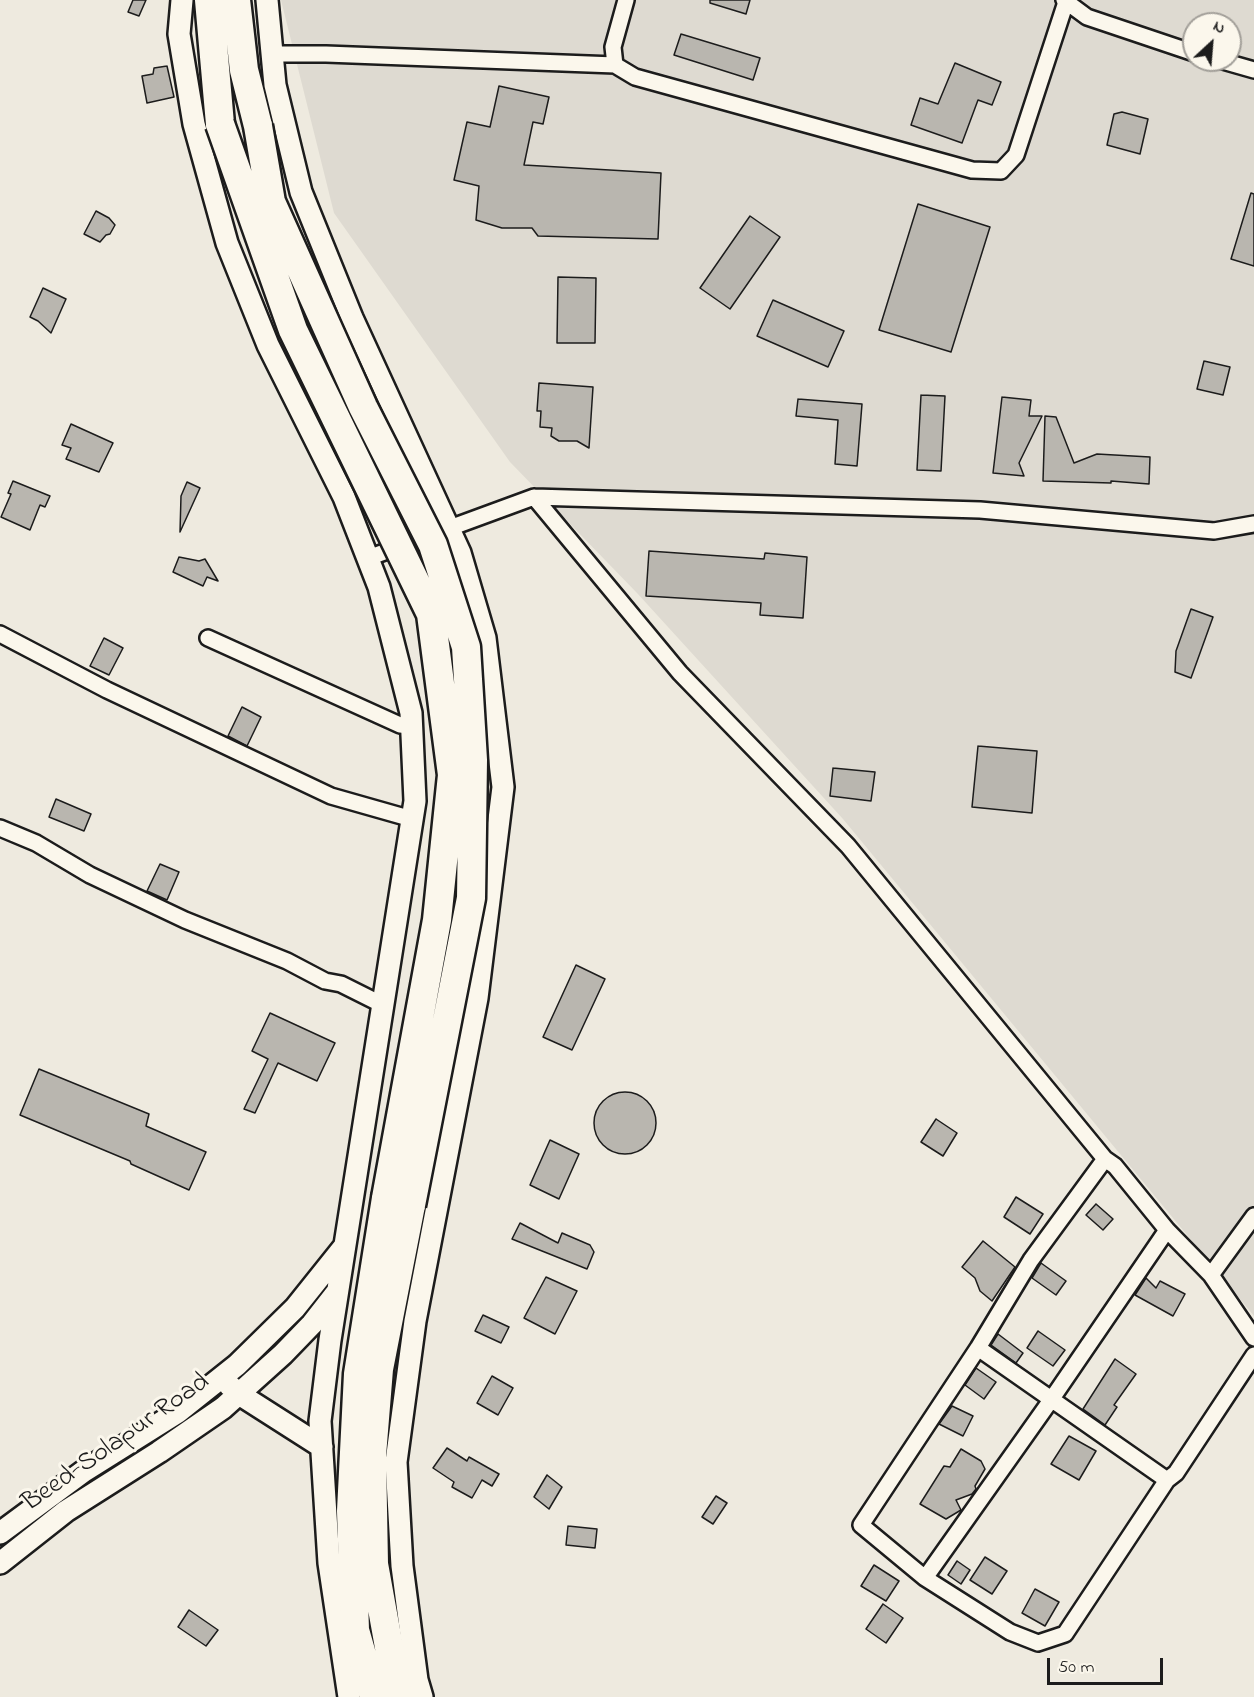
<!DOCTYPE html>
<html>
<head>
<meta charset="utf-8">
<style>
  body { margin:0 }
  #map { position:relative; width:1254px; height:1697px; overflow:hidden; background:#eeeadf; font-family:"Indie Flower",sans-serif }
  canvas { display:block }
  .north { position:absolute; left:1182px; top:12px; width:60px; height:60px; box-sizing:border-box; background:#fbf7ec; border:2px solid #a29f99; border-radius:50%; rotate:26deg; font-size:16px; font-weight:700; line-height:24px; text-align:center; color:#1c1c1c }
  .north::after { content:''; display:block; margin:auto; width:21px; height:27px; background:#1c1c1c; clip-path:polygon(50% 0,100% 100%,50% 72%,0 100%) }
  .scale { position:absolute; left:1047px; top:1658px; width:116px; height:27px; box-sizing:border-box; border:3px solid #1c1c1c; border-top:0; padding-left:8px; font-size:18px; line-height:21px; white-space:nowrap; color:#1c1c1c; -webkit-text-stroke:4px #fbf7ec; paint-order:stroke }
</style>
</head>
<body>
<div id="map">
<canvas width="1254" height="1697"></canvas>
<div class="north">N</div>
<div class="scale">50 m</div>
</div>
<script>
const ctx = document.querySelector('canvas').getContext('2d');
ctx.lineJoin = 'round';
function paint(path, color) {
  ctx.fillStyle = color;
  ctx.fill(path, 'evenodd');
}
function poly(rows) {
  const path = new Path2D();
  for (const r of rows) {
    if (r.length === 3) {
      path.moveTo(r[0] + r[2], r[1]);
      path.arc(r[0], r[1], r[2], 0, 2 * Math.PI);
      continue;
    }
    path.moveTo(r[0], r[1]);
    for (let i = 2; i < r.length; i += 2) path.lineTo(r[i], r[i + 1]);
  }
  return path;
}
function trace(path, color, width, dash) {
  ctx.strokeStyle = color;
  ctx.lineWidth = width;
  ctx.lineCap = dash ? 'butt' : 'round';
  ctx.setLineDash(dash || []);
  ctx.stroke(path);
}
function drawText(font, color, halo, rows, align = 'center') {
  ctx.font = font + ' "Indie Flower",sans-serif';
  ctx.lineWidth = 6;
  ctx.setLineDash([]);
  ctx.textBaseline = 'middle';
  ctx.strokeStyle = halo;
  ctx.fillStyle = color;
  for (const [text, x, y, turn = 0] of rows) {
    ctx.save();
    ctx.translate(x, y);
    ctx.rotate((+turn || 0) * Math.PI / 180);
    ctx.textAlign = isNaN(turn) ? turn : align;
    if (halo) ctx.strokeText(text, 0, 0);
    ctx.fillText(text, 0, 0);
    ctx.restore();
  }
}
const built = poly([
  [281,0,1254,0,1254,1316,843,819,637,593,510,462,334,213],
  [1194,24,1230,24,1230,60,1194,60]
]);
const building = poly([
  [133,0,146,0,139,16,128,12,133,0],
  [710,0,750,0,746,14,710,3,710,0],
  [681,34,760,58,753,80,674,55,681,34],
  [955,63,1001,82,992,105,978,100,962,143,911,125,920,98,938,104,955,63],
  [167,66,174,97,147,103,142,76,153,74,154,68,167,66],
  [499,86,549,97,543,124,533,122,524,165,661,173,658,239,538,236,532,228,502,228,476,220,479,186,454,180,467,122,490,127,499,86],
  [1122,112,1148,119,1140,154,1107,145,1114,114,1122,112],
  [1251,193,1254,194,1254,266,1231,259,1251,193],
  [918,204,990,227,951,352,879,330,918,204],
  [96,211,109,218,115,225,110,234,106,235,100,242,84,234,96,211],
  [750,216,780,237,730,309,700,288,750,216],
  [558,277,596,278,595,343,557,343,558,277],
  [43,288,66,299,51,333,38,321,30,317,43,288],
  [773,300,844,331,828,367,757,336,773,300],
  [1204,361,1230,367,1223,395,1197,389,1204,361],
  [539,383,593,387,589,448,577,441,559,441,551,436,552,428,540,427,541,411,537,411,539,383],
  [921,395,945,396,941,471,917,470,921,395],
  [1002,397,1031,400,1029,416,1042,416,1019,463,1024,476,993,473,1002,397],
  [798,399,862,404,857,466,835,464,838,420,796,416,798,399],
  [1045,416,1056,417,1074,463,1097,454,1150,457,1149,484,1111,481,1111,483,1043,481,1045,416],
  [71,424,113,443,99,472,66,459,71,448,62,445,71,424],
  [13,481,50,496,45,507,40,505,30,530,1,517,11,494,8,493,13,481],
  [187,482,200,488,180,532,181,496,187,482],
  [649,551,764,559,765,553,807,557,803,618,760,615,761,603,646,596,649,551],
  [179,557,199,561,205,559,218,581,207,577,203,586,173,572,179,557],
  [1191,609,1213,617,1191,678,1175,672,1176,651,1191,609],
  [104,638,123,648,109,675,90,666,104,638],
  [242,707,261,717,247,746,228,736,242,707],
  [978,746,1037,751,1032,813,972,807,978,746],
  [833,768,875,772,871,801,830,796,833,768],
  [56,799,91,814,84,831,49,817,56,799],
  [160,864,179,872,167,900,147,891,160,864],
  [576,965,605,979,572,1050,543,1037,576,965],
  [270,1013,335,1043,317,1081,278,1063,255,1113,244,1109,268,1059,252,1051,270,1013],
  [39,1069,149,1114,146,1126,206,1152,189,1190,131,1164,130,1161,20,1115,39,1069],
  [625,1123,31],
  [936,1119,957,1133,943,1156,921,1142,936,1119],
  [550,1140,579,1154,559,1199,530,1185,550,1140],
  [1016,1197,1043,1214,1030,1234,1004,1217,1016,1197],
  [1096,1204,1113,1219,1103,1230,1086,1215,1096,1204],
  [520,1223,558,1243,562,1233,590,1245,594,1252,587,1269,512,1239,520,1223],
  [983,1241,1015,1267,992,1301,980,1291,975,1278,962,1267,983,1241],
  [1041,1263,1066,1281,1056,1295,1032,1278,1041,1263],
  [546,1277,577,1291,555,1334,524,1318,546,1277],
  [1146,1278,1156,1288,1160,1281,1185,1294,1173,1316,1135,1295,1146,1278],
  [483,1315,509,1327,501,1343,475,1331,483,1315],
  [1038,1331,1065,1350,1053,1366,1027,1348,1038,1331],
  [998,1334,1023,1353,1016,1363,991,1345,998,1334],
  [1115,1359,1136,1374,1114,1405,1117,1407,1105,1425,1083,1409,1115,1359],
  [976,1368,996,1382,984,1399,965,1385,976,1368],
  [492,1376,513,1388,498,1415,477,1403,492,1376],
  [952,1406,973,1416,963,1436,939,1424,952,1406],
  [1069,1436,1096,1451,1079,1480,1051,1464,1069,1436],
  [447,1448,467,1461,469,1457,499,1474,492,1486,482,1480,472,1498,452,1487,454,1482,433,1468,447,1448],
  [961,1449,981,1461,985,1469,975,1486,976,1489,972,1494,956,1500,961,1510,946,1519,920,1504,944,1466,950,1467,961,1449],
  [547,1475,562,1487,549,1509,534,1497,547,1475],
  [716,1496,727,1503,713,1524,702,1517,716,1496],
  [568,1526,597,1529,595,1548,566,1545,568,1526],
  [985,1557,1007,1571,992,1594,970,1580,985,1557],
  [957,1561,970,1570,961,1584,948,1575,957,1561],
  [874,1565,899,1581,886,1601,861,1586,874,1565],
  [1035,1589,1059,1602,1045,1626,1022,1613,1035,1589],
  [883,1604,903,1618,886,1643,866,1629,883,1604],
  [189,1610,218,1630,206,1646,178,1627,189,1610]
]);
const street = poly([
  [626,0,613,47,615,65,635,77,972,170,1001,171,1016,155,1066,2],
  [1064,0,1087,17,1194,53],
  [272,54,326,54,615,65],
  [1219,60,1254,70],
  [534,497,680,673,848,846,1105,1159,1115,1166,1167,1230,1211,1275,1254,1338],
  [368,558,534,497,980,510,1214,531,1254,524],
  [0,634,107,690,331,796,412,819],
  [208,638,400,725,411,726,412,730],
  [0,828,36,843,90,875,185,920,287,961,325,981,341,984,383,1005],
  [1105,1159,1031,1260,978,1348,861,1525,925,1578,1010,1632,1038,1643,1065,1634,1167,1480,1176,1473,1254,1355],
  [1211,1275,1254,1216],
  [978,1348,1167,1480],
  [925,1578,1051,1400,1167,1230]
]);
const secondary = poly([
  [182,0,179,34,194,124,227,243,268,345,344,497,379,587,411,713,415,801,330,1340,320,1421,329,1563,349,1697],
  [267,0,275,85,301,192,352,318,460,553,485,638,503,787,477,998,415,1321,396,1462,402,1566,417,1680,422,1697],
  [229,1385,239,1394,322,1447],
  [0,1533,84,1471,178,1412,237,1365,295,1308,343,1248],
  [0,1563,66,1511,159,1452,223,1408,283,1354,312,1324,337,1292]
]);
const highway = poly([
  [209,0,220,124],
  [236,0,244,70,258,126],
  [374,1697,355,1630,351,1511,358,1374,386,1198],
  [398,1697,374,1564,372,1455,379,1369,411,1205]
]);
const highwayBridge = poly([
  [220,124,293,330,431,614,452,775,437,920,386,1198],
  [258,126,271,202,363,407,433,545,466,647,473,760,471,898,411,1205]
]);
const streetNames = [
  ["Beed-Solapur Road",117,1444,-35]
];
paint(built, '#dedad1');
paint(building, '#b9b6af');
trace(building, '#1c1c1c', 1.5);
trace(street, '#1c1c1c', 20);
trace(secondary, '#1c1c1c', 26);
trace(highway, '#1c1c1c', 33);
trace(street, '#fbf7ec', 15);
trace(secondary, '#fbf7ec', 21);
trace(highway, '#fbf7ec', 28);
trace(highwayBridge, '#1c1c1c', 33, []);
trace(highwayBridge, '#fbf7ec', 28);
drawText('27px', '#1c1c1c', '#fbf7ec', streetNames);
</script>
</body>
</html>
